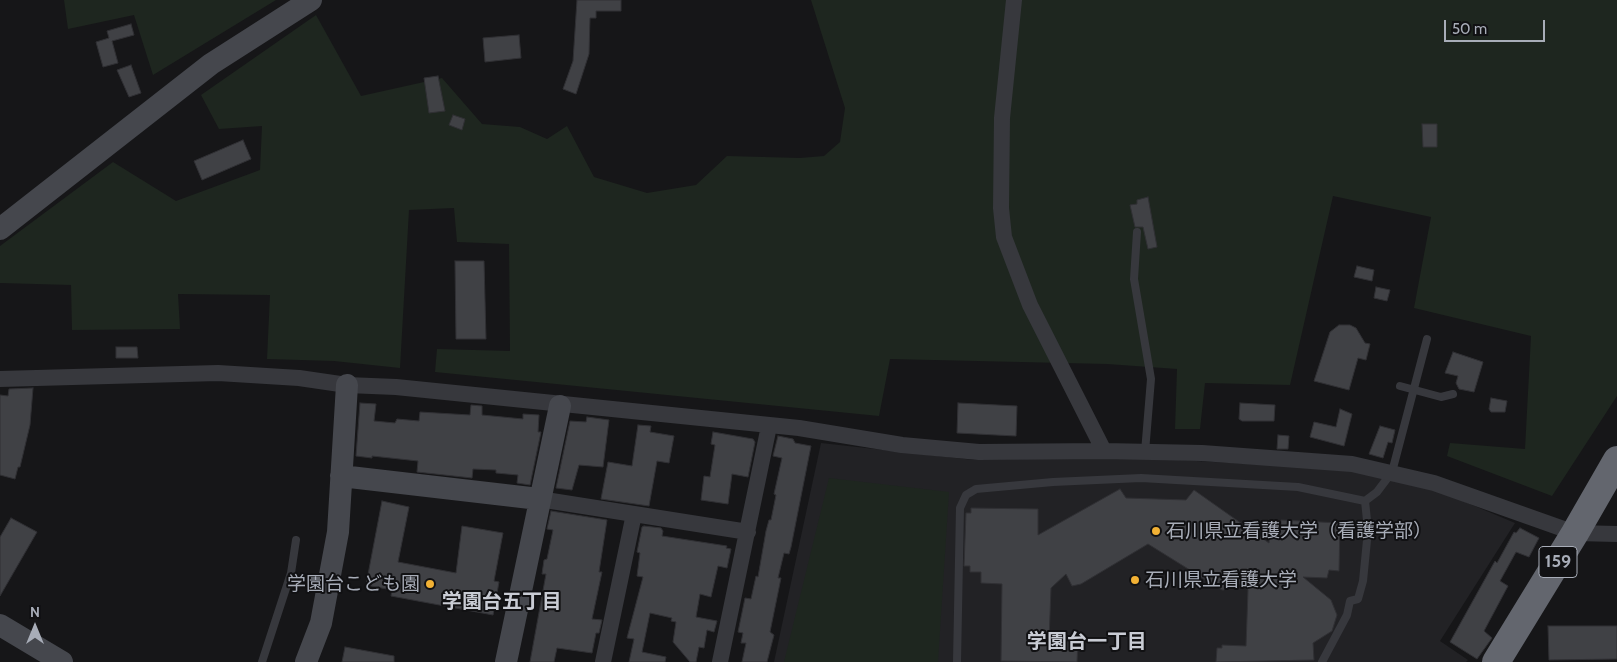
<!DOCTYPE html>
<html>
<head>
<meta charset="utf-8">
<style>
  body { margin:0 }
  #map { position:relative; width:1617px; height:662px; overflow:hidden; background:#161618; font-family:Cabin,sans-serif }
  canvas { display:block }
  .north { position:absolute; left:10px; top:602px; width:50px; height:50px; -webkit-text-stroke:4px #111113; paint-order:stroke; rotate:0deg; font-size:14px; font-weight:700; line-height:20px; text-align:center; color:#a8adb8 }
  .north::after { content:''; display:block; margin:auto; width:18px; height:22px; background:#a8adb8; clip-path:polygon(50% 0,100% 100%,50% 72%,0 100%) }
  .scale { position:absolute; left:1444px; top:20px; width:101px; height:22px; box-sizing:border-box; border:2px solid #a8adb8; border-top:0; padding-left:6px; font-size:15px; line-height:18px; white-space:nowrap; color:#a8adb8; -webkit-text-stroke:4px #111113; paint-order:stroke }
</style>
</head>
<body>
<div id="map">
<canvas width="1617" height="662"></canvas>
<div class="north">N</div>
<div class="scale">50 m</div>
</div>
<script>
const ctx = document.querySelector('canvas').getContext('2d');
ctx.lineJoin = 'round';
function paint(path, color) {
  ctx.fillStyle = color;
  ctx.fill(path, 'evenodd');
}
function poly(rows) {
  const path = new Path2D();
  for (const r of rows) {
    path.moveTo(r[0], r[1]);
    for (let i = 2; i < r.length; i += 2) path.lineTo(r[i], r[i + 1]);
  }
  return path;
}
function trace(path, color, width, dash) {
  ctx.strokeStyle = color;
  ctx.lineWidth = width;
  ctx.lineCap = dash ? 'butt' : 'round';
  ctx.setLineDash(dash || []);
  ctx.stroke(path);
}
function drawText(font, color, halo, rows, align = 'center') {
  ctx.font = font + ' Cabin,"Noto Sans JP",sans-serif';
  ctx.lineWidth = 4;
  ctx.setLineDash([]);
  ctx.textBaseline = 'middle';
  ctx.strokeStyle = halo;
  ctx.fillStyle = color;
  for (const [text, x, y, turn = 0] of rows) {
    ctx.save();
    ctx.translate(x, y);
    ctx.rotate((+turn || 0) * Math.PI / 180);
    ctx.textAlign = isNaN(turn) ? turn : align;
    if (halo) ctx.strokeText(text, 0, 0);
    ctx.fillText(text, 0, 0);
    ctx.restore();
  }
}
const built = poly([
  [821,443,974,460,1127,457,1354,470,1425,485,1515,523,1440,641,1468,660,1466,662,774,662]
]);
const green = poly([
  [64,0,276,0,153,75,134,15,68,29],
  [811,0,1617,0,1617,396,1552,496,1447,456,1450,443,1525,449,1531,336,1414,308,1431,217,1333,196,1290,385,1205,383,1200,429,1175,429,1177,369,1107,364,890,359,879,416,435,372,437,349,510,351,509,244,457,242,454,208,409,210,400,368,334,361,267,359,270,295,178,294,180,329,72,330,71,285,0,283,0,246,113,162,176,201,260,170,262,126,219,129,201,95,316,15,361,96,442,78,482,124,520,127,547,139,567,126,594,177,647,193,696,185,727,156,800,158,824,156,840,142,845,108],
  [829,478,949,492,938,662,784,662]
]);
const building = poly([
  [577,0,621,0,621,11,596,11,596,18,590,18,589,54,576,94,563,89,573,61,577,0],
  [131,24,134,35,112,41,118,63,103,67,96,42,109,38,107,31,131,24],
  [519,35,521,58,485,62,483,38,519,35],
  [131,65,141,93,129,97,117,70,131,65],
  [438,76,445,111,429,113,424,78,438,76],
  [453,115,465,119,462,130,449,125,453,115],
  [1422,124,1437,124,1437,147,1423,147,1422,124],
  [243,140,251,159,202,180,194,161,243,140],
  [1148,197,1157,247,1148,249,1143,227,1135,227,1130,205,1137,204,1137,200,1148,197],
  [455,261,484,261,486,339,456,339,455,261],
  [1357,266,1374,270,1372,281,1354,277,1357,266],
  [1376,287,1390,290,1387,301,1374,298,1376,287],
  [1339,325,1350,325,1356,328,1365,343,1370,344,1366,360,1358,358,1349,390,1314,381,1330,332,1339,325],
  [116,347,137,347,138,358,116,358,116,347],
  [1453,352,1483,362,1474,392,1459,389,1456,383,1458,376,1445,373,1453,352],
  [33,388,30,425,20,467,18,467,15,479,0,475,0,395,8,396,9,389,33,388],
  [1491,398,1507,401,1505,412,1491,412,1489,409,1491,398],
  [360,403,376,404,374,421,395,423,397,419,419,421,420,412,470,415,471,405,482,406,482,415,523,419,523,414,539,415,538,432,541,432,530,485,517,483,518,475,496,473,496,470,473,469,472,478,417,472,418,461,372,456,372,458,356,456,360,403],
  [958,403,1017,406,1016,436,957,433,958,403],
  [1240,403,1275,405,1274,421,1242,421,1239,419,1240,403],
  [1340,409,1352,414,1344,446,1310,437,1314,422,1336,427,1340,409],
  [587,417,609,420,603,467,579,465,572,490,556,488,570,421,586,422,587,417],
  [638,425,651,426,650,432,674,436,669,463,657,461,649,506,601,499,608,462,632,466,638,425],
  [1380,426,1395,430,1392,443,1388,442,1383,458,1369,454,1380,426],
  [713,432,753,439,755,442,748,477,732,474,728,504,701,500,704,476,710,477,715,445,711,444,713,432],
  [1278,435,1289,436,1288,449,1277,449,1278,435],
  [778,436,793,439,795,443,811,446,791,547,789,554,784,553,778,578,781,578,770,632,774,635,767,662,742,662,746,643,741,643,743,633,738,632,745,598,751,599,756,576,758,577,766,531,769,520,771,520,776,495,774,494,782,458,773,456,778,436],
  [1120,489,1126,498,1186,500,1194,490,1269,543,1270,527,1281,527,1281,520,1340,523,1339,571,1329,570,1327,578,1303,577,1331,600,1337,615,1332,631,1313,643,1314,660,1216,662,1217,648,1222,648,1222,645,1246,646,1248,590,1233,580,1224,590,1222,590,1148,544,1081,584,1072,586,1066,574,1051,588,1049,641,1078,641,1077,662,1001,661,1002,584,981,583,981,572,970,572,970,566,964,566,966,513,971,513,971,508,1038,509,1038,535,1120,489],
  [382,501,409,507,398,562,456,573,462,526,503,533,494,581,499,582,493,615,391,596,392,590,366,585,382,501],
  [551,511,607,520,599,572,602,572,592,619,602,620,599,633,596,633,592,653,557,648,554,662,530,662,546,574,542,574,544,560,547,559,553,530,547,529,551,511],
  [11,518,37,532,0,596,0,537,11,518],
  [644,526,661,528,663,531,662,536,727,546,726,548,731,549,727,568,718,566,711,597,700,594,696,617,717,621,714,632,707,630,704,648,699,647,696,662,690,662,673,642,676,622,671,621,672,618,650,613,642,652,666,657,665,662,629,662,634,639,627,638,643,577,637,576,640,553,637,552,642,527,644,526],
  [1520,528,1539,538,1529,557,1516,552,1500,581,1508,586,1484,631,1492,638,1477,659,1450,642,1495,561,1497,563,1514,532,1516,533,1520,528],
  [1548,626,1617,626,1617,659,1549,660,1548,626],
  [345,647,394,656,394,662,342,662,345,647]
]);
const lane = poly([
  [1137,232,1134,279,1151,379,1145,452],
  [1400,386,1441,397,1453,394],
  [262,662,291,573,296,540],
  [957,662,960,508,966,495,976,489,1053,482,1141,478,1298,487,1365,501],
  [1322,662,1347,615,1350,601,1358,599,1363,581,1368,530,1365,501,1377,492,1392,472,1427,339]
]);
const street = poly([
  [1014,0,1002,118,1001,208,1004,237,1030,305,1104,451],
  [0,379,218,373,299,378,347,385,396,387,799,428,902,445,979,452,1104,451,1202,453,1352,464,1434,483,1575,533,1617,534],
  [539,499,748,532],
  [603,662,634,514],
  [720,662,769,426]
]);
const secondary = poly([
  [0,229,211,64,311,0],
  [341,476,539,499],
  [0,625,62,662],
  [306,662,321,623,338,532,347,385],
  [506,662,560,406]
]);
const highway = poly([
  [1496,662,1575,533,1617,460]
]);
const markers = [
  [1156,531,5,"#f2b134"],
  [1135,580,5,"#f2b134"],
  [430,584,5,"#f2b134"]
];
const shields = [
  [1558,562,38]
];
const shieldNames = [
  ["159",1558,562]
];
const poiNames = [
  ["石川県立看護大学（看護学部）",1166,531],
  ["石川県立看護大学",1145,580],
  ["学園台こども園",420,584,"right"]
];
const neighbourhoodNames = [
  ["学園台五丁目",502,602],
  ["学園台一丁目",1087,642]
];
paint(built, '#222225');
paint(green, '#1e261f');
paint(building, '#404145');
trace(building, '#303034', 1);
trace(lane, '#37383d', 8);
trace(street, '#37383d', 16);
trace(secondary, '#45474d', 22);
trace(highway, '#63666e', 28);
for (const [x, y, r, color] of markers) {
  const dot = new Path2D();
  dot.arc(x, y, r, 0, 2 * Math.PI);
  ctx.fillStyle = color;
  ctx.fill(dot);
  trace(dot, '#111113', 2);
}
for (const [x, y, w] of shields) {
  const box = new Path2D();
  box.roundRect(x - w / 2, y - 15.5, w, 31, 4);
  ctx.fillStyle = '#111113';
  ctx.fill(box);
  trace(box, '#a8adb8', 1);
}
drawText('bold 18px', '#a8adb8', null, shieldNames);
drawText('19px', '#a8adb8', '#111113', poiNames, 'left');
drawText('bold 20px', '#c9ccd4', '#111113', neighbourhoodNames);
</script>
</body>
</html>
